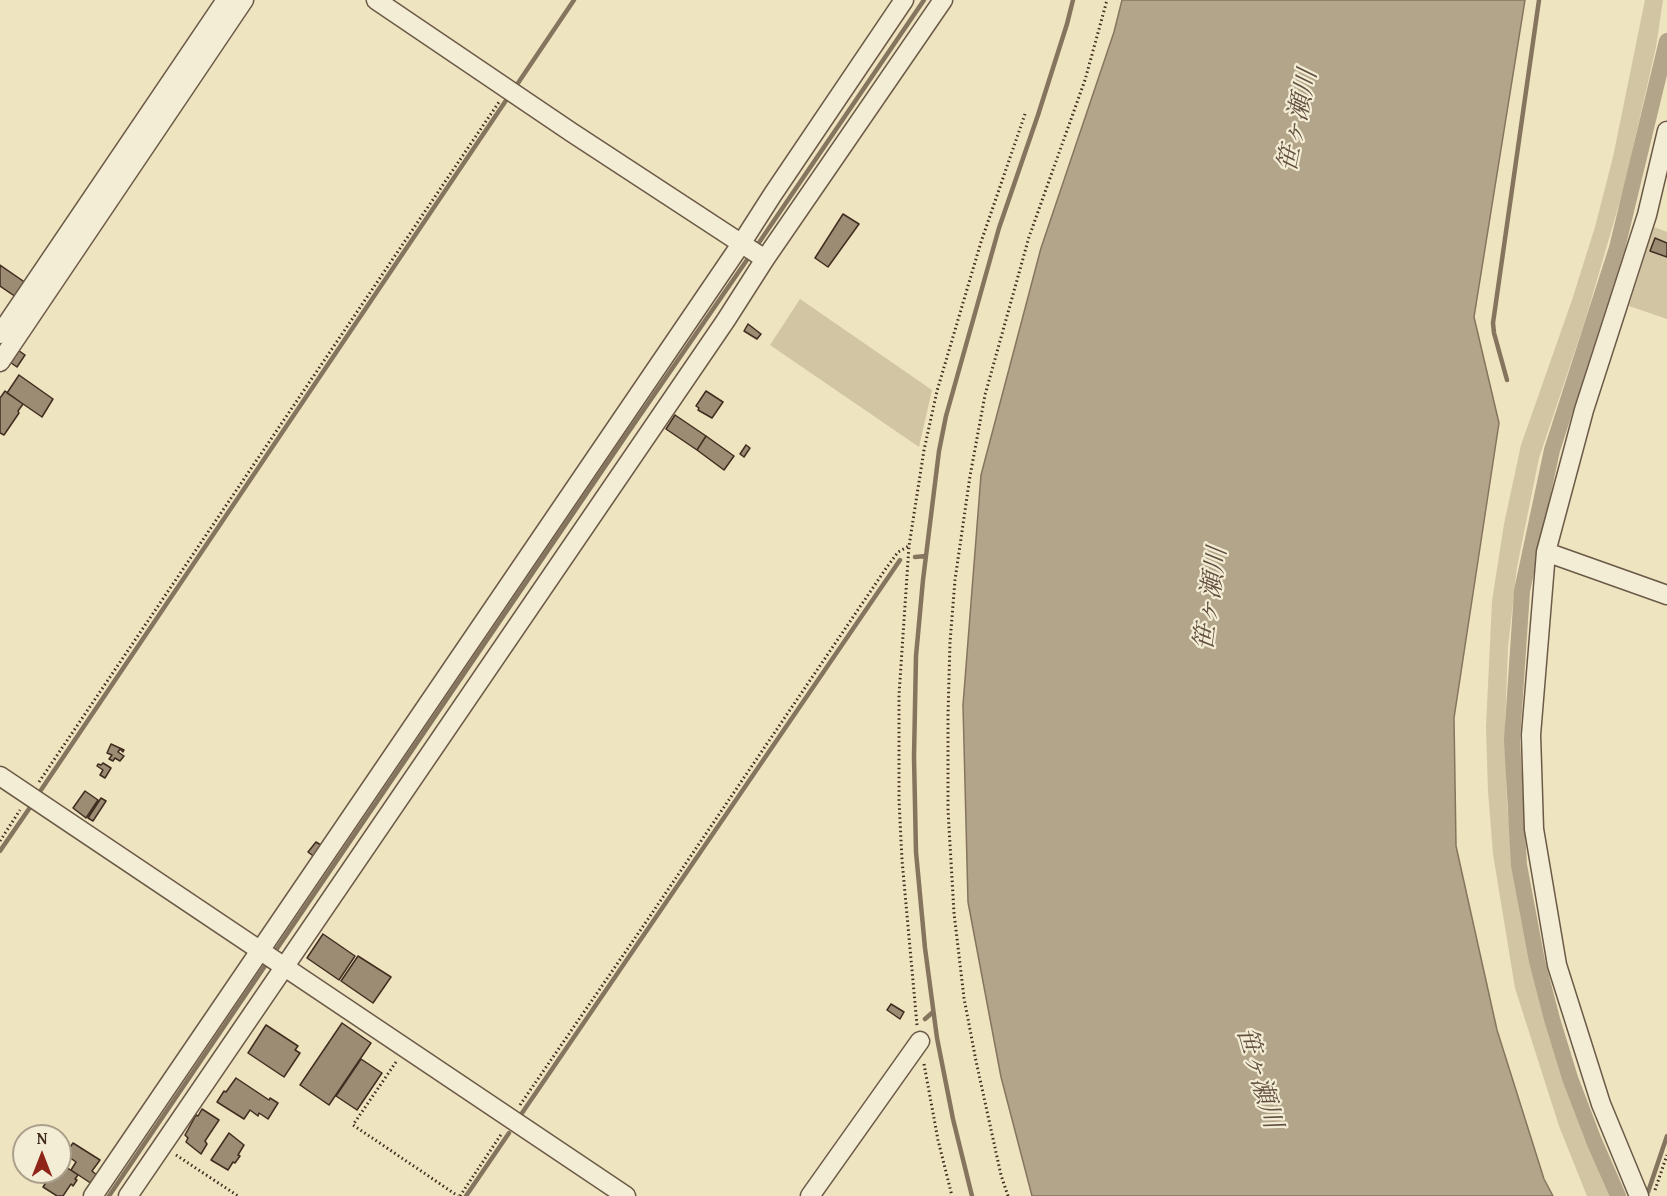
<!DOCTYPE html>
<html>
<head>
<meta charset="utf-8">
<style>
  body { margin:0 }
  #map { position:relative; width:1667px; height:1196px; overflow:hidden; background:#eee4bf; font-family:"Gentium Book Plus",serif }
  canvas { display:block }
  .north { position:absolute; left:12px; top:1124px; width:60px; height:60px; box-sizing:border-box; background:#f4edd5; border:2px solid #aca08d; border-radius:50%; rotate:0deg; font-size:16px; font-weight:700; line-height:24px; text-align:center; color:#412c20 }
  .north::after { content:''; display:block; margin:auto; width:21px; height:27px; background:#8f2418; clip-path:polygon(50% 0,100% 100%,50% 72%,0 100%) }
</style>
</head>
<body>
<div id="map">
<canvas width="1667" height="1196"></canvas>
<div class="north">N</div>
</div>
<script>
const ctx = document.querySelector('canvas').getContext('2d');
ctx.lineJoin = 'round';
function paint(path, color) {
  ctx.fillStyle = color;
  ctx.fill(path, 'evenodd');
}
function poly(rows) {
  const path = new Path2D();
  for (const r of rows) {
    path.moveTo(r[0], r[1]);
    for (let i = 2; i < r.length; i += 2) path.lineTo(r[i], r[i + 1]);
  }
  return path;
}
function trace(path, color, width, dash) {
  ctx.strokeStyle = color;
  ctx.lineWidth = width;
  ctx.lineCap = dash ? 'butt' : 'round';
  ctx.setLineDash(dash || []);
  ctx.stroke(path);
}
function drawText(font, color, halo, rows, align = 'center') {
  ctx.font = font + ' "Gentium Book Plus","Noto Serif JP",serif';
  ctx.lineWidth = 4.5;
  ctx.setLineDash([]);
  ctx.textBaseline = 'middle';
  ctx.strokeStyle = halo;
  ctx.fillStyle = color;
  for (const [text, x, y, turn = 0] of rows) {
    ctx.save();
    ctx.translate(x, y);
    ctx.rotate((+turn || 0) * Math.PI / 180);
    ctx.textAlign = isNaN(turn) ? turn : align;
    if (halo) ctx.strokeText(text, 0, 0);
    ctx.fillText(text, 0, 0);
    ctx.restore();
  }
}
const green = poly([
  [1645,0,1663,0,1656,47,1624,187,1585,321,1539,458,1517,567,1508,647,1505,726,1507,805,1515,876,1543,1010,1582,1132,1609,1196,1587,1196,1559,1126,1515,988,1493,854,1488,791,1486,727,1492,601,1504,524,1521,445,1572,300,1595,227,1613,157],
  [1654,227,1667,232,1667,319,1629,306],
  [800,299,932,390,919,447,770,345]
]);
const water = poly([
  [1122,0,1525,0,1474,317,1499,423,1454,718,1456,846,1497,1030,1544,1179,1553,1196,1032,1196,1001,1077,968,902,963,705,981,475,1041,248,1114,32,1122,0]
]);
const stream = poly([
  [514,89,574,0],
  [756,247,924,0],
  [1507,380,1494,333,1493,323,1539,0],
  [915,557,926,556],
  [41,790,509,96],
  [0,851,31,806],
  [274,953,625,437,751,254],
  [925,1019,933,1012],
  [520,1116,900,560],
  [1648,1192,1667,1136],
  [109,1196,269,960],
  [466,1196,509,1133],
  [972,1196,953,1119,937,1038,925,948,916,852,914,757,916,656,923,580,939,451,946,416,999,228,1038,115,1067,24,1073,0]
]);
const canal = poly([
  [1618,1196,1594,1141,1570,1078,1552,1019,1537,961,1519,865,1512,740,1522,591,1552,450,1617,248,1667,41]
]);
const building = poly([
  [843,214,859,224,828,267,815,258,843,214],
  [1655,238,1667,243,1667,257,1650,251,1655,238],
  [0,265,26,283,16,297,0,286,0,265],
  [748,324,761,334,757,339,744,331,748,324],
  [15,348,25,355,17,367,7,360,15,348],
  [19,375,53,399,42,417,7,393,19,375],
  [5,391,23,404,18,411,19,413,4,435,0,433,0,398,5,391],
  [706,391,723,402,712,418,698,410,699,408,696,406,706,391],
  [675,415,706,436,697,450,666,429,675,415],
  [706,436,734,456,724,470,697,450,706,436],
  [746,445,750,448,744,457,740,454,746,445],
  [111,744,124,750,123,752,120,749,118,752,124,756,120,761,115,758,113,761,109,759,112,755,107,753,111,744],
  [103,763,111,768,105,778,100,775,103,770,97,766,98,764,101,765,103,763],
  [85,791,98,800,86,818,73,808,85,791],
  [101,798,106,801,93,821,88,818,101,798],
  [316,842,324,847,316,858,308,852,316,842],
  [323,934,355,956,339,980,307,958,323,934],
  [358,956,391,977,373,1003,341,981,358,956],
  [891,1004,904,1012,900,1019,887,1010,891,1004],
  [342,1023,371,1043,329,1105,300,1085,342,1023],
  [266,1025,298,1046,295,1050,300,1053,284,1077,248,1053,266,1025],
  [361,1059,382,1073,357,1110,336,1096,361,1059],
  [236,1078,269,1100,270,1098,278,1103,268,1119,259,1113,258,1116,250,1110,244,1119,217,1102,224,1091,226,1092,236,1078],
  [202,1109,219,1120,205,1141,207,1144,201,1154,186,1142,188,1138,185,1135,196,1115,198,1116,202,1109],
  [229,1133,244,1145,238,1155,240,1156,235,1163,233,1162,228,1170,211,1160,229,1133],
  [73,1143,100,1160,92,1171,98,1176,92,1184,71,1170,76,1162,65,1154,73,1143],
  [60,1163,78,1175,75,1179,77,1180,73,1186,71,1184,63,1196,57,1196,43,1187,53,1172,60,1172,60,1163]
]);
const path = poly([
  [39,782,499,102],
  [0,841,20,810],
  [917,1025,902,860,899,800,899,695,909,546,924,450,937,391,981,242,1025,114],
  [396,1062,353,1125,458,1196],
  [924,1064,938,1140,952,1196],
  [520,1105,646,922,887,567,898,552,909,546],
  [176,1155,238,1196],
  [1655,1190,1667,1155],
  [460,1196,502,1133],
  [1008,1196,1001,1175,976,1061,964,998,954,913,948,810,948,715,950,642,955,580,970,476,985,395,1029,237,1085,80,1107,0]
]);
const street = poly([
  [376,0,571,132,765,259],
  [0,334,226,0],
  [0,362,244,0],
  [1546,552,1667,595],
  [0,776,626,1196],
  [93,1196,741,244,773,194,904,0],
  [128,1196,726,320,765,259,943,0],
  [810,1196,920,1041],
  [1639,1196,1601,1104,1557,965,1534,829,1531,735,1546,552,1584,410,1647,215,1667,131]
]);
const waterNames = [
  ["笹ヶ瀬川",1299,121,-78],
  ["笹ヶ瀬川",1212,599,-82],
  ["笹ヶ瀬川",1258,1078,74]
];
paint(green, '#d1c5a4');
paint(water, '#b3a589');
trace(water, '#85755f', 1.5);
trace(stream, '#85755f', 4.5);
trace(canal, '#b3a589', 16);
paint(building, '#9b8c73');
trace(building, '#412c20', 1.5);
trace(street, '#6c5a48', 21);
trace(path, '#412c20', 3, [1.5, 3]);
trace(street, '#f4edd5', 18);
drawText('italic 26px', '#635040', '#f4edd5', waterNames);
</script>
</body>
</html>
